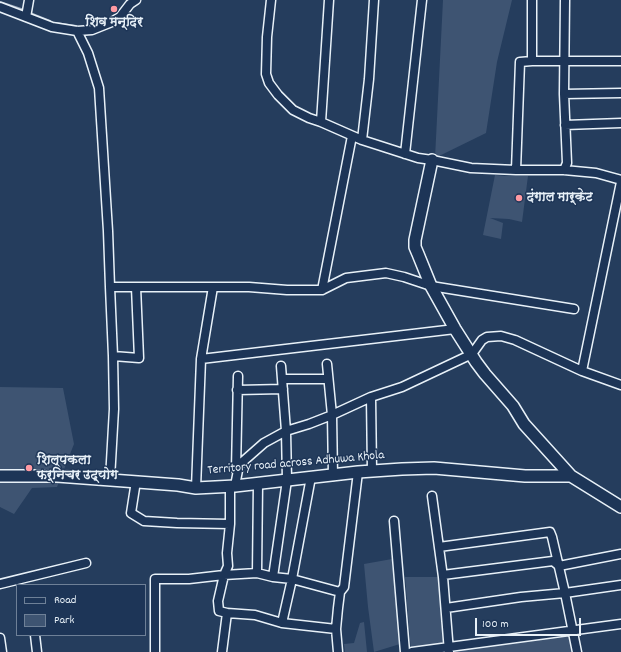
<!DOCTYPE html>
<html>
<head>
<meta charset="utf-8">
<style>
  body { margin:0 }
  #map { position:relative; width:621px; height:652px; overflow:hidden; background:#253d5d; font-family:Dekko,sans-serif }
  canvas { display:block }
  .legend { position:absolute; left:16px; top:584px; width:130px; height:52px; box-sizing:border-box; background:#1d3557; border:1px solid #6e8097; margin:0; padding:5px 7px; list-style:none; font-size:12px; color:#e8f1f8 }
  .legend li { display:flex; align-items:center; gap:8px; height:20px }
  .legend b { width:20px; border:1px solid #6e8097 }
  .scale { position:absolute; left:475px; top:618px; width:106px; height:18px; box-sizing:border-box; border:2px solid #e8f1f8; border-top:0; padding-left:5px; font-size:12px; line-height:14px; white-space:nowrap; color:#e8f1f8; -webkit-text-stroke:3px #1d3557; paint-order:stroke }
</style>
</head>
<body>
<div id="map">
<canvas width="621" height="652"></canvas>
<ul class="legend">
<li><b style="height:5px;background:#1d3557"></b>Road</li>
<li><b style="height:11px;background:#3e5472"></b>Park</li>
</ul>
<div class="scale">100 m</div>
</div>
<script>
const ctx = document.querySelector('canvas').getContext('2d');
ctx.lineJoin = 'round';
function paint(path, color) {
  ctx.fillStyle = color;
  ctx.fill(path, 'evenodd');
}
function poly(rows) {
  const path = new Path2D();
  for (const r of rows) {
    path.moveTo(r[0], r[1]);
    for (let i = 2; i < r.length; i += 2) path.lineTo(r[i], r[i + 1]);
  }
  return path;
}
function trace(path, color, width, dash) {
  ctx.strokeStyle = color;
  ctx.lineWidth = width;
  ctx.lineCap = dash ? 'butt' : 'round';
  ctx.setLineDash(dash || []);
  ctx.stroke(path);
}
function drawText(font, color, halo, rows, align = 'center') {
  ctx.font = font + ' Dekko,"Playpen Sans Deva",sans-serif';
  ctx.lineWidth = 3;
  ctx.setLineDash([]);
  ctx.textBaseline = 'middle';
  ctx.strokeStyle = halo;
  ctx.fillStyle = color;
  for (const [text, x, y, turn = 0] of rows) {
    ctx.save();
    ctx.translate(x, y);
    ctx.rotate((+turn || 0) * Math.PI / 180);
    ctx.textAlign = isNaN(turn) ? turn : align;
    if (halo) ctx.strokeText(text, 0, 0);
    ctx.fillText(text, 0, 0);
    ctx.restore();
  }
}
const green = poly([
  [443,0,512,0,497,62,486,133,435,158],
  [495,175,505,176,528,176,522,222,509,219,490,218,503,223,501,239,483,235],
  [0,387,63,388,74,444,57,487,32,488,14,514,0,507],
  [392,559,400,644,374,652,368,607,364,564],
  [405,577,443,577,449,648,572,630,577,652,449,652,449,648,411,652],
  [364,622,367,652,345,652,344,644,354,643,360,623]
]);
const stream = poly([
  [0,2,24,10],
  [30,13,50,21],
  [56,23,76,26]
]);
const street = poly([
  [271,0,267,37,266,74,269,83,278,95,293,110,309,118,321,122,362,140,418,158,432,160,471,168,516,170,564,170,596,173,621,180],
  [0,7,52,27,77,31,92,30,112,22,120,17,130,4,136,0],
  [26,17,29,0],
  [77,31,88,53,99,88,108,231,110,287,249,287,287,290,322,290,346,278,386,273,404,277,431,286,574,309],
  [532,61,532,0],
  [564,94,621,93],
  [321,122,329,0],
  [565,125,621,123],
  [362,140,369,79,374,0],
  [405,154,422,0],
  [516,170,520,62,532,61,621,61],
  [564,170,567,163,564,94,565,0],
  [110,287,113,356,114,409,110,479],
  [322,290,352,136],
  [113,356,139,358,136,287],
  [201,359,455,329],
  [327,364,332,415,333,476],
  [582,371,621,182],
  [282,379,328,379],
  [237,390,283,389],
  [371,397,372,471],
  [236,470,238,376],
  [136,481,131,513,144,521,177,523,230,524],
  [235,486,239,465,264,443,286,431,309,424,332,415,371,397,402,387,472,354,482,340,487,337,501,336,515,340,582,371,621,385],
  [196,488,201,359,213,287],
  [432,496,443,577,449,652],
  [394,521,405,652],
  [439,547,550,532,552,537,565,593,621,585],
  [257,573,258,484],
  [443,575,553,561,559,566,621,554],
  [273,577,287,480,286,431,281,366],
  [0,584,86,563],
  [446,608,521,597,565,593,577,652],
  [227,613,219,611,218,601,224,575,228,566,227,553,230,524,230,486],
  [282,623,292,579,340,592],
  [35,635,37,652],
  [0,638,2,652],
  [155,652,155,579,189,579,224,575,257,573,273,577,292,579,311,477],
  [222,652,227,613,255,615,282,623,336,629],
  [338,652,336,629,338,608,340,592,344,587,358,472],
  [412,652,621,624]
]);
const secondary = poly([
  [432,160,415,240,415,247,418,254,431,286,455,329,476,362,485,374,513,406,524,424,571,476,621,507],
  [0,476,57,476,178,485,196,488,235,486,358,472,402,469,434,468,525,476,571,476]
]);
const markers = [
  [114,9,4,"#ff9aa2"],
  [519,198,4,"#ff9aa2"],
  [29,468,4,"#ff9aa2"]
];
const poiNames = [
  ["शिव मन्दिर",114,23,"center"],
  ["दंगाल मार्केट",527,198],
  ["शिल्पकला",37,461],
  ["फर्निचर उद्योग",37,476]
];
const streetNames = [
  ["Territory road across Adhuwa Khola",296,464,-5]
];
paint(green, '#3e5472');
trace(stream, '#99a8ba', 2);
trace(street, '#e8f1f8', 11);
trace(secondary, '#e8f1f8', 14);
trace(street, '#1d3557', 8);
trace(secondary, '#1d3557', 11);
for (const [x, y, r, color] of markers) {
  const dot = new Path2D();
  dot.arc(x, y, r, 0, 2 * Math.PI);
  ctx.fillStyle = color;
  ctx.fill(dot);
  trace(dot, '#1d3557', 1.5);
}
drawText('bold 13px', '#e8f1f8', '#1d3557', poiNames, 'left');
drawText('13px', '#e8f1f8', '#1d3557', streetNames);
</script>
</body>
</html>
